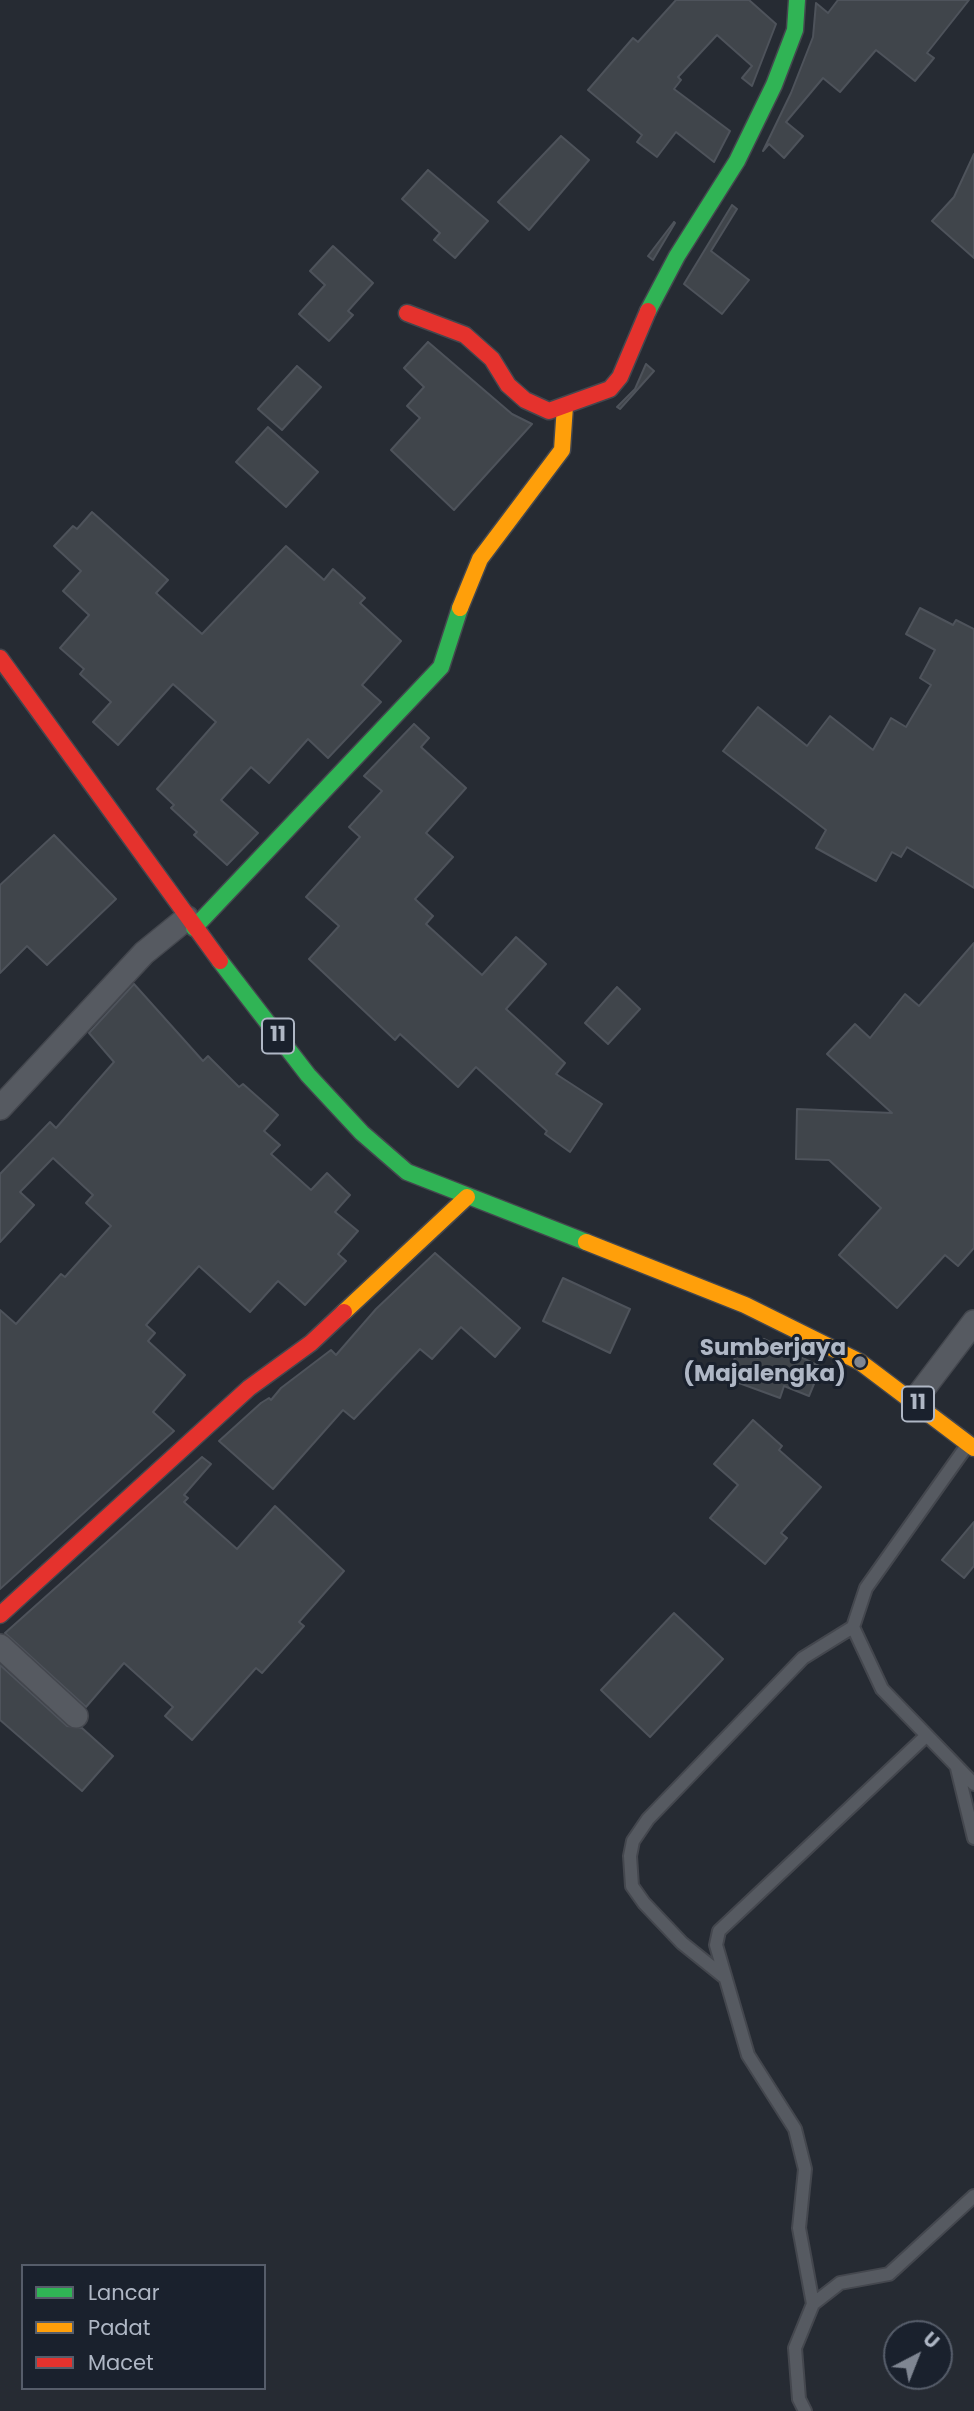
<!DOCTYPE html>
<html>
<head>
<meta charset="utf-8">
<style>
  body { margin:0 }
  #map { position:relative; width:974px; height:2411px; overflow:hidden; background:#262b33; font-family:Poppins,sans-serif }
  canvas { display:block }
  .legend { position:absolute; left:21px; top:2264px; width:245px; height:126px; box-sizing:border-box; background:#1a212d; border:2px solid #565d6a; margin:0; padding:9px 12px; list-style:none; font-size:21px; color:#afb7c5 }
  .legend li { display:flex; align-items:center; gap:14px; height:35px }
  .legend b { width:35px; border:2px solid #565d6a }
  .north { position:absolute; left:883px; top:2320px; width:70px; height:70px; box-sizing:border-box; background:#1a212d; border:2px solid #565d6a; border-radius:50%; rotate:42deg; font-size:19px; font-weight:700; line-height:28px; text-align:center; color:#afb7c5 }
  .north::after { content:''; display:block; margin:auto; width:24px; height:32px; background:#7f8692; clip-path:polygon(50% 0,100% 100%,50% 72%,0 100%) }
</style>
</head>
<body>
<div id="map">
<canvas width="974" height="2411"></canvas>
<ul class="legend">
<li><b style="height:9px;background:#30b455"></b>Lancar</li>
<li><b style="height:9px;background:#ff9f0a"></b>Padat</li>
<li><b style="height:9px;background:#e5322d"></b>Macet</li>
</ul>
<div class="north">U</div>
</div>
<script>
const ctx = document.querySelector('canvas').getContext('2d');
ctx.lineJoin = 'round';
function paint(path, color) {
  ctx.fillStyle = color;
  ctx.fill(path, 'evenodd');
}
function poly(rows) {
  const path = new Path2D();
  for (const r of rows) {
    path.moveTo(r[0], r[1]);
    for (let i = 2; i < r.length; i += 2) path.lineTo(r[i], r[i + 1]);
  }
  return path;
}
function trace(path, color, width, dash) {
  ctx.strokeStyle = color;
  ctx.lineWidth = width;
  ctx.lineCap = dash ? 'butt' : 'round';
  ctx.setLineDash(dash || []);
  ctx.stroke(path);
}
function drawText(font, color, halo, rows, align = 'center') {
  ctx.font = font + ' Poppins,sans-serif';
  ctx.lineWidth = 6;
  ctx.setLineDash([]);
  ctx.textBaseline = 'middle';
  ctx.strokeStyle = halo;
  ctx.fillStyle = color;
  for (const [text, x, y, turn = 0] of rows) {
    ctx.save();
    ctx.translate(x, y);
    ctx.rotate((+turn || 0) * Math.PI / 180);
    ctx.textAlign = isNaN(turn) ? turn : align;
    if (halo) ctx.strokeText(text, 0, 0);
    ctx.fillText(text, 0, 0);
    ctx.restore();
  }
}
const building = poly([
  [676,0,749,0,776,24,752,86,742,78,752,66,717,35,678,77,681,80,674,89,730,131,714,162,676,132,657,157,637,142,642,135,588,90,633,38,638,42,676,0],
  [838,0,969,0,927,53,934,58,915,81,876,50,840,92,823,78,786,122,803,136,784,158,769,144,763,151,791,93,813,37,816,3,828,13,838,0],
  [561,136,589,160,529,230,498,202,561,136],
  [974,154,974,258,932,221,954,197,974,154],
  [428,170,488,221,455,258,434,240,440,233,402,199,428,170],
  [732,205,737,209,711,251,749,280,722,314,684,284,732,205],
  [674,222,675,223,653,260,648,256,674,222],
  [333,246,373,283,348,311,353,315,329,341,299,314,325,285,310,271,333,246],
  [428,342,512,414,532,424,454,510,391,450,420,418,407,406,424,387,404,368,428,342],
  [646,364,654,371,620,409,617,407,635,389,646,364],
  [297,366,321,387,282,430,258,409,297,366],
  [268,427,318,472,286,507,236,462,268,427],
  [92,512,168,580,156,593,202,634,286,546,324,580,333,569,365,598,360,603,401,641,362,685,381,702,328,758,308,739,269,783,251,767,221,800,258,833,227,865,194,835,197,832,171,808,174,805,157,789,216,722,173,684,118,745,93,722,111,702,80,674,84,669,60,648,89,615,63,591,81,571,54,546,73,526,77,529,92,512],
  [920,608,953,625,956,620,974,629,974,888,907,847,901,857,892,852,876,881,816,848,826,830,723,751,758,707,807,746,830,716,873,750,891,718,906,727,931,685,920,678,935,650,906,634,920,608],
  [414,724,429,738,421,747,466,788,426,833,453,857,415,899,433,916,426,924,482,975,516,937,546,964,506,1009,565,1063,556,1074,602,1104,570,1152,545,1134,547,1131,476,1067,458,1087,400,1034,395,1040,309,959,339,926,306,897,360,837,349,827,382,791,364,776,414,724],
  [54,835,116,899,47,965,27,946,0,973,0,885,54,835],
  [974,943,974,1248,958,1266,945,1255,897,1308,839,1255,881,1208,829,1160,796,1159,797,1109,892,1113,827,1054,855,1024,870,1038,905,994,919,1006,974,943],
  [134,984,203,1061,208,1056,239,1087,243,1084,278,1115,264,1131,280,1145,271,1154,311,1190,327,1173,350,1195,335,1212,358,1231,338,1254,346,1261,305,1305,278,1281,250,1312,199,1266,146,1325,155,1333,148,1341,185,1375,153,1412,174,1431,0,1589,0,1310,16,1324,61,1274,65,1277,111,1226,86,1203,93,1195,53,1158,20,1192,34,1205,0,1242,0,1174,50,1122,56,1128,114,1062,89,1033,134,984],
  [617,987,640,1009,608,1044,585,1023,617,987],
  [435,1253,520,1328,495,1357,461,1327,432,1359,420,1349,354,1419,343,1410,273,1489,219,1441,261,1403,269,1398,271,1400,281,1388,331,1350,336,1355,376,1309,435,1253],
  [563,1278,630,1309,610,1353,543,1321,563,1278],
  [764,1339,821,1367,809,1396,784,1386,780,1398,728,1379,737,1351,758,1358,764,1339],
  [753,1420,782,1446,779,1450,821,1487,781,1533,787,1538,765,1564,710,1518,738,1485,714,1464,753,1420],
  [202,1457,211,1464,184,1495,188,1498,184,1502,237,1549,275,1506,344,1571,299,1622,304,1626,262,1673,256,1668,192,1740,165,1716,173,1707,124,1663,86,1707,5,1633,202,1457],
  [974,1522,974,1566,964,1578,942,1560,974,1522],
  [674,1613,723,1659,650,1737,601,1690,674,1613],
  [0,1665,67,1726,82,1728,113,1756,82,1791,0,1720,0,1665]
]);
const lane = poly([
  [966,1447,866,1588,853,1627,882,1689,974,1784],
  [957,1768,974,1838],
  [723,1976,682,1943,644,1903,632,1886,630,1856,633,1841,648,1819,803,1658,853,1627],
  [813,2304,799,2228,805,2169,795,2129,748,2055,716,1945,719,1931,926,1736],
  [805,2411,799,2399,795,2348,813,2304,840,2283,889,2274,974,2196]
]);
const street = poly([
  [0,1108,144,953,187,918],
  [914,1401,974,1322],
  [0,1646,76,1716]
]);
const fast = poly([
  [648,311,677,256,737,161,774,85,795,30,797,0],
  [194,928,441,667,460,608],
  [220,961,308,1075,362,1133,407,1172,586,1242]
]);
const slow = poly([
  [460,608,480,559,562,450,565,406],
  [586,1242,745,1305,860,1362,974,1448],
  [344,1312,467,1197]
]);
const jam = poly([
  [407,313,465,335,492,359,508,385,525,400,549,411,610,389,620,377,648,311],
  [0,658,220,961],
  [0,1615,249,1388,311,1343,344,1312]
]);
const markers = [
  [860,1362,7,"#7f8692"]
];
const shields = [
  [278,1036,32],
  [918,1404,32]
];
const shieldNames = [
  ["11",278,1036],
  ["11",918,1404]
];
const poiNames = [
  ["Sumberjaya",846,1349],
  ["(Majalengka)",846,1375]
];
paint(building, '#40454b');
trace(building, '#4e535b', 2);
trace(lane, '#44474e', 16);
trace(street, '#44474e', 26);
trace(fast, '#44474e', 19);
trace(slow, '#44474e', 19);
trace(jam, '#44474e', 19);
trace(lane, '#565a61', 12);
trace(street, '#565a61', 23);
trace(fast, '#30b455', 16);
trace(slow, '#ff9f0a', 16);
trace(jam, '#e5322d', 16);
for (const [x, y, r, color] of markers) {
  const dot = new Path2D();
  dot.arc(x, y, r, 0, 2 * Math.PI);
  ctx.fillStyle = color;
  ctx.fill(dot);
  trace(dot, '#1a212d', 2.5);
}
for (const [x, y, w] of shields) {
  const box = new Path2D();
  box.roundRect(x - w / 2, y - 17.5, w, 35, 5);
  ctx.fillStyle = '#1a212d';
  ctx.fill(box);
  trace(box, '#afb7c5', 2);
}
drawText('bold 21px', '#afb7c5', null, shieldNames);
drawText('bold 23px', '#afb7c5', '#1a212d', poiNames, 'right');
</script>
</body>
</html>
